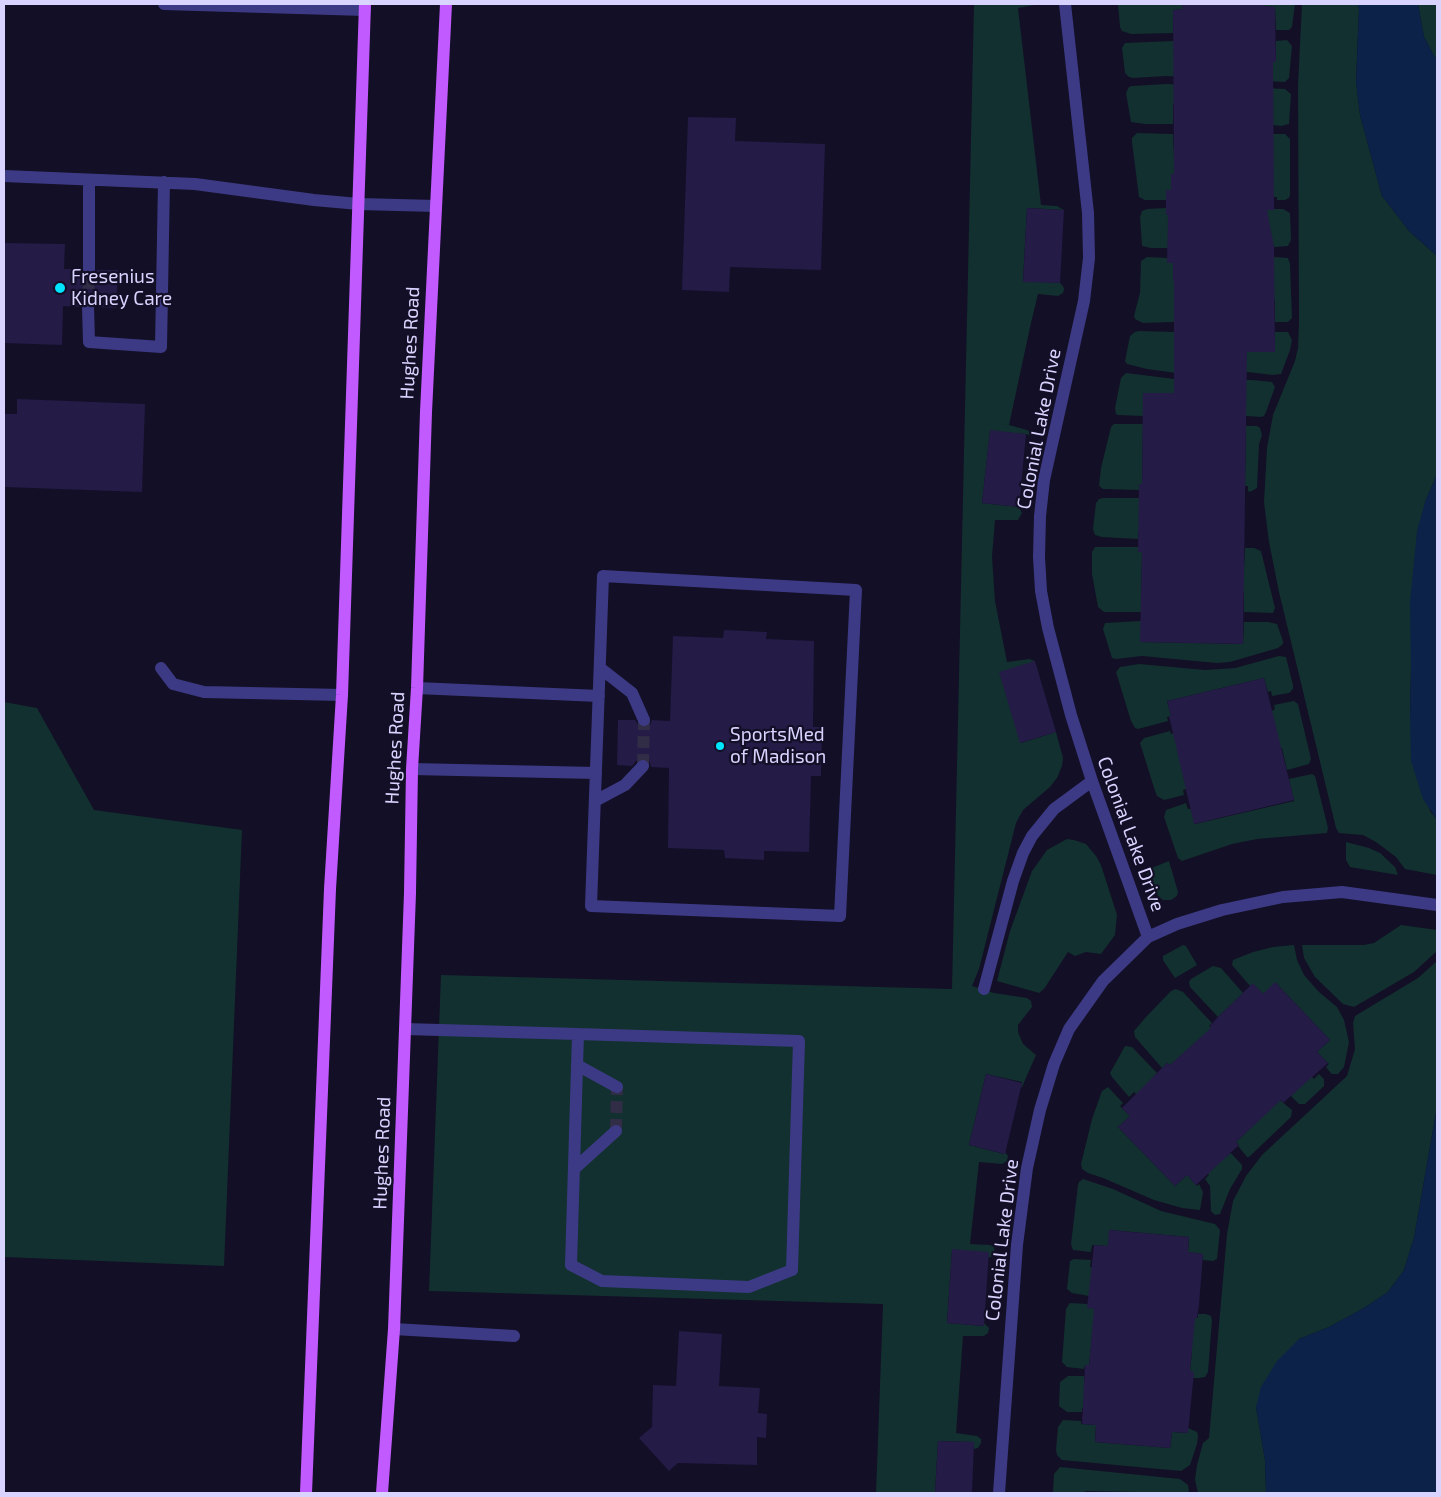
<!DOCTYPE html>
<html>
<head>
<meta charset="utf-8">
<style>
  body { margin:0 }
  #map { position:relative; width:1441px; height:1497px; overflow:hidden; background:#130f26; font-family:"Exo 2",sans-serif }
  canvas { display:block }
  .frame { position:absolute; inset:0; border:5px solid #d9d4ff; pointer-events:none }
</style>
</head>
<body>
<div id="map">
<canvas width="1441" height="1497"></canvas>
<div class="frame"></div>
</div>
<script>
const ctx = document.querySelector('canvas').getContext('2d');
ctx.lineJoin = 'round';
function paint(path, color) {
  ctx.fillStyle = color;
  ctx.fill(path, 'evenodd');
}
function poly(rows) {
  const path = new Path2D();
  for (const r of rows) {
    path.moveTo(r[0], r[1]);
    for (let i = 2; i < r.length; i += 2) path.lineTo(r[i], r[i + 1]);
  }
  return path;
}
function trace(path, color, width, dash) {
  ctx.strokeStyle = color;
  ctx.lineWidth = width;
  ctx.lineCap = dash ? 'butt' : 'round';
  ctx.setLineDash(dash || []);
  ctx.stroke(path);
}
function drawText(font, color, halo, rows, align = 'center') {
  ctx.font = font + ' "Exo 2",sans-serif';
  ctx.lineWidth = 4.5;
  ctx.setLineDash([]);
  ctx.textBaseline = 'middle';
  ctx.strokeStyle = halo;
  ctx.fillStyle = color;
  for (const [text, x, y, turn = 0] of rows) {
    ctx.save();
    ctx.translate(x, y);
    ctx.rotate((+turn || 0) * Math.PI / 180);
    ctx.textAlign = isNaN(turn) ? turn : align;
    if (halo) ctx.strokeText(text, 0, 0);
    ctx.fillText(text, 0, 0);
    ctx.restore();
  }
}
const green = poly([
  [974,4,1040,4,1018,8,1041,205,1057,206,1064,210,1027,208,1023,281,1060,283,1063,286,1064,289,1063,293,1058,296,1038,294,1031,323,1009,425,1027,430,1032,433,1032,436,1026,434,990,431,982,503,1019,507,1022,513,1018,520,995,520,992,557,995,601,1007,662,1029,659,1035,661,1021,743,1056,732,1063,758,1062,766,1057,778,1050,787,1023,810,1016,823,979,969,972,986,994,993,1027,998,1031,1001,1032,1007,1018,1025,1018,1032,1023,1044,1036,1055,1022,1087,1021,1088,1022,1082,986,1074,969,1145,1004,1154,1005,1152,1008,1156,1007,1161,1002,1164,979,1162,970,1244,990,1245,994,1247,995,1255,988,1258,952,1250,947,1323,984,1326,984,1323,989,1328,988,1333,984,1336,963,1336,956,1433,977,1436,981,1439,981,1443,978,1448,974,1449,974,1442,938,1441,935,1493,876,1493,883,1304,429,1291,441,975,952,989],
  [1118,4,1182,4,1183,9,1173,10,1173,33,1131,34,1122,31,1120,27],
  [1264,4,1295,4,1292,27,1289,30,1276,30,1275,7,1264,6],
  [1302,4,1358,4,1359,9,1356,82,1360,115,1382,196,1410,232,1437,256,1437,474,1425,502,1411,670,1410,714,1430,811,1437,820,1437,875,1405,869,1396,857,1376,842,1363,835,1339,833,1336,828,1279,592,1269,542,1264,502,1267,448,1273,415,1295,361,1298,348,1299,324,1298,85],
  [1418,4,1437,4,1437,61,1424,37],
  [1287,40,1292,46,1289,78,1285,82,1166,76,1133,78,1129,77,1125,73,1122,48,1125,43,1173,41,1276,62,1276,41],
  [1166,84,1285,89,1291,94,1289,124,1281,126,1273,125,1273,103,1173,104,1173,124,1145,124,1131,122,1126,93,1129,87,1132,86],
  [1137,133,1173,134,1174,157,1185,157,1185,174,1171,174,1171,190,1166,190,1166,200,1145,200,1139,197,1132,142,1132,138],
  [1273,134,1285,134,1290,139,1290,195,1289,198,1285,200,1277,200,1277,197,1273,197],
  [1166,208,1166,215,1181,215,1168,248,1151,248,1142,246,1140,217,1142,211,1147,209],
  [1262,209,1283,209,1290,213,1291,240,1288,246,1274,247],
  [1147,257,1168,258,1168,263,1173,263,1173,281,1183,281,1174,322,1143,323,1135,319,1134,316,1140,293,1141,261],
  [1274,257,1288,258,1290,264,1292,318,1288,322,1275,322,1275,299,1263,300],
  [1139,331,1174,332,1174,352,1274,352,1275,332,1288,332,1292,340,1290,350,1281,374,1273,375,1239,371,1176,373,1147,369,1127,364,1125,361,1130,336,1135,332],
  [1126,373,1183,380,1252,380,1272,382,1275,387,1266,412,1264,416,1261,417,1246,416,1246,394,1144,393,1143,416,1118,415,1116,414,1115,408,1121,378],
  [1114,424,1143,424,1142,484,1139,484,1139,490,1103,489,1099,486,1101,468,1111,427],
  [1246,426,1257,426,1260,428,1262,435,1259,444,1257,488,1250,492,1248,491,1248,486,1245,486],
  [1103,498,1139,498,1139,504,1155,533,1138,533,1138,539,1102,537,1095,535,1093,529,1096,503,1099,499],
  [1095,547,1138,547,1138,552,1142,552,1141,612,1104,612,1098,607,1092,574,1092,552],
  [1245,548,1254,548,1261,551,1275,608,1273,613,1244,612,1244,591,1234,591,1244,570],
  [1141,621,1141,642,1243,644,1244,622,1268,622,1277,624,1283,641,1283,644,1278,648,1230,662,1217,663,1142,656,1116,659,1112,658,1103,629,1105,623],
  [1279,656,1286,657,1293,685,1293,689,1289,693,1272,696,1271,691,1268,692,1264,678,1167,701,1171,716,1167,717,1168,721,1138,729,1135,728,1131,721,1116,672,1120,667,1139,664,1205,670,1221,669,1235,668],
  [1294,701,1298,704,1311,759,1309,764,1287,770,1282,748,1271,750,1272,711,1275,709,1274,705],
  [4,702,37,708,94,810,242,830,224,1266,4,1257],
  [1170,731,1171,734,1174,733,1187,789,1183,790,1184,795,1164,800,1157,796,1155,791,1140,743,1144,738],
  [1312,774,1315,776,1328,828,1327,833,1257,839,1232,844,1182,861,1178,858,1164,817,1166,810,1186,803,1188,809,1191,809,1195,824,1294,801,1289,779],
  [1067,839,1074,840,1086,844,1096,856,1101,865,1117,915,1115,935,1101,954,1086,952,1075,956,1068,952,1044,989,1039,993,997,981,1010,931,1032,871,1047,850],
  [1346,842,1369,848,1380,853,1395,867,1398,875,1350,867,1346,860],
  [1169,861,1178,892,1177,896,1171,900,1163,900,1158,896,1147,874,1149,869],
  [1401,925,1437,930,1437,951,1414,972,1354,1007,1343,1004,1315,977,1304,958,1302,945,1364,945,1374,943],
  [1183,945,1186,946,1197,965,1175,978,1163,960,1163,956],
  [1294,945,1297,960,1304,975,1319,992,1337,1007,1344,1020,1349,1042,1344,1067,1338,1074,1332,1074,1329,1071,1326,1067,1329,1064,1317,1052,1330,1040,1276,983,1263,994,1253,984,1250,986,1232,965,1233,960,1253,952,1273,947],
  [1437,961,1437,1107,1414,1238,1404,1270,1388,1292,1364,1308,1329,1327,1299,1339,1256,1407,1265,1460,1266,1493,1198,1493,1195,1480,1197,1465,1203,1443,1209,1438,1227,1234,1233,1201,1246,1176,1262,1155,1347,1076,1355,1049,1353,1023,1355,1016,1418,978],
  [1213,966,1221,968,1243,993,1218,1017,1190,987,1189,982,1191,979],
  [1176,989,1183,992,1212,1023,1209,1026,1212,1028,1170,1065,1167,1063,1162,1068,1135,1037,1134,1031,1146,1017,1171,991],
  [1125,1046,1132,1047,1157,1073,1154,1076,1163,1085,1137,1095,1134,1092,1129,1097,1112,1077,1110,1073],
  [1319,1074,1324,1079,1324,1086,1305,1104,1299,1104,1291,1096,1311,1076,1314,1079],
  [1108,1087,1123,1103,1120,1106,1130,1116,1118,1127,1175,1186,1187,1175,1197,1186,1199,1184,1203,1192,1200,1210,1182,1208,1154,1200,1103,1178,1088,1173,1082,1169,1081,1164,1092,1119,1102,1091],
  [1280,1100,1292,1110,1291,1117,1249,1157,1247,1157,1238,1146,1239,1145,1236,1142],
  [1231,1153,1242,1165,1242,1169,1230,1189,1220,1214,1215,1215,1211,1211,1210,1186,1205,1179,1209,1175,1206,1172],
  [1083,1179,1113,1189,1161,1211,1215,1224,1220,1230,1217,1259,1213,1261,1203,1260,1203,1254,1188,1252,1189,1237,1110,1230,1108,1246,1092,1245,1091,1252,1073,1250,1071,1244,1078,1185,1079,1182],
  [1074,1259,1091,1260,1090,1267,1095,1267,1089,1296,1072,1293,1067,1289,1070,1261],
  [1070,1303,1088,1304,1094,1309,1101,1347,1091,1346,1089,1365,1085,1365,1084,1369,1067,1367,1062,1362,1066,1309],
  [1198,1314,1206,1314,1211,1316,1212,1320,1208,1372,1205,1377,1199,1378,1193,1378,1190,1371,1192,1352,1181,1351,1194,1318,1198,1318],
  [1068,1376,1084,1376,1084,1380,1099,1381,1086,1409,1082,1408,1082,1412,1067,1412,1059,1406,1060,1382],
  [1063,1420,1081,1421,1081,1424,1096,1425,1095,1442,1170,1448,1172,1432,1188,1433,1188,1428,1197,1432,1198,1436,1197,1444,1190,1465,1181,1471,1062,1460,1057,1455,1056,1450,1058,1427],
  [1060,1467,1180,1479,1188,1485,1189,1493,1085,1491,1085,1493,1053,1493,1054,1474]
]);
const water = poly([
  [1358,4,1418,4,1424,37,1437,61,1437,256,1410,232,1382,196,1360,115,1356,82,1359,9],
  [1437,474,1437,820,1423,799,1411,761,1410,714,1411,670,1410,602,1417,531,1425,502],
  [1437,1107,1437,1493,1266,1493,1265,1460,1256,1407,1261,1387,1277,1361,1299,1339,1329,1327,1364,1308,1388,1292,1404,1270,1414,1238]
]);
const building = poly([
  [1182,4,1264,4,1264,6,1275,7,1276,62,1273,62,1274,210,1267,210,1274,247,1275,352,1247,352,1243,644,1140,642,1142,552,1138,552,1139,484,1142,484,1143,393,1174,393,1174,281,1173,281,1173,263,1167,263,1168,215,1166,215,1166,190,1171,190,1171,174,1174,174,1173,10,1183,9],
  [688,117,736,118,735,141,825,144,821,270,730,267,729,292,682,290],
  [1027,208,1064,210,1060,283,1023,282],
  [4,243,65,244,64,269,81,269,82,274,89,278,93,277,97,270,118,270,116,308,96,307,95,302,88,299,83,300,80,307,63,306,62,345,4,343],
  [17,399,145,404,142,492,4,487,4,414,17,414],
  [990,430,1026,434,1019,507,982,503],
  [724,630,767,632,766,639,814,641,813,727,822,727,821,776,811,776,809,852,764,851,764,860,725,858,724,850,668,848,669,768,651,767,649,760,644,758,637,760,632,766,617,765,618,720,635,720,639,726,644,728,650,725,652,720,670,721,673,636,723,638],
  [1035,661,1056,732,1020,743,999,672],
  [1264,678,1294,800,1194,824,1169,716,1171,716,1167,701],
  [1275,982,1330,1040,1317,1052,1328,1063,1283,1103,1281,1100,1236,1142,1239,1145,1196,1185,1187,1175,1175,1186,1118,1127,1130,1116,1122,1108,1167,1063,1170,1065,1211,1028,1210,1026,1218,1017,1253,983,1263,994],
  [986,1074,1022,1083,1005,1154,969,1145],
  [1109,1230,1189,1237,1188,1252,1203,1254,1199,1305,1197,1318,1195,1318,1190,1371,1194,1372,1188,1433,1172,1432,1170,1448,1095,1442,1096,1425,1082,1424,1085,1365,1089,1365,1094,1309,1087,1308,1094,1245,1108,1246],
  [952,1249,989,1252,984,1326,947,1323],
  [679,1331,722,1334,719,1386,760,1388,758,1413,767,1414,766,1438,757,1437,757,1465,678,1463,669,1471,639,1438,652,1427,653,1385,676,1386],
  [938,1441,974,1442,972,1493,935,1493]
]);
const minorTunnel = poly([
  [88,307,89,270],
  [643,766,644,720],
  [616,1131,617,1087]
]);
const minor = poly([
  [164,4,365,10],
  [1065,4,1088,213,1089,258,1084,301,1044,480,1040,516,1039,557,1041,591,1048,628,1071,715,1092,781,1148,937],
  [4,176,195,184,314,200,359,204,436,206],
  [89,270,89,180],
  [88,307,89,342,161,347,164,182],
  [603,576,856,590,840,916,591,906,603,576],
  [161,668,173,684,204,692,342,695],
  [600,668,632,693,644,720],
  [417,688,599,696],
  [412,769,596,773],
  [595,801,625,785,643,766],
  [984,989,1013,881,1023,853,1032,836,1054,809,1092,781],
  [405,1029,578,1034,799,1041,792,1270,749,1287,602,1281,571,1265,578,1034],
  [577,1065,617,1087],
  [574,1169,616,1131],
  [394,1329,514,1336],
  [999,1493,1017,1245,1027,1168,1040,1110,1054,1064,1069,1029,1103,981,1148,937,1177,924,1222,910,1283,897,1342,892,1437,905]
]);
const major = poly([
  [306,1493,330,889,342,695,365,4],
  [382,1493,394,1329,410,893,412,769,417,688,426,412,446,4]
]);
const markers = [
  [60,288,6,"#00e5ff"],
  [720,746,5,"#00e5ff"]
];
const poiNames = [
  ["Fresenius",71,277],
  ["Kidney Care",71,299],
  ["SportsMed",730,735],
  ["of Madison",730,757]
];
const streetNames = [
  ["Hughes Road",410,343,-87],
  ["Colonial Lake Drive",1039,429,-79],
  ["Hughes Road",395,748,-87],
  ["Colonial Lake Drive",1131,834,70],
  ["Hughes Road",382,1153,-88],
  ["Colonial Lake Drive",1002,1240,-83]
];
paint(green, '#12302f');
paint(water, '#0c2248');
paint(building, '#241b47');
trace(minorTunnel, '#312d47', 12, [12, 6]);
trace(minor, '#3d3a85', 12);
trace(major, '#c25bff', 12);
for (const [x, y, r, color] of markers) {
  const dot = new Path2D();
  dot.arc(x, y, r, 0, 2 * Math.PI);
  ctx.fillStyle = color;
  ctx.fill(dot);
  trace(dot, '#130f26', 2);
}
drawText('19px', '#d9d4ff', '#130f26', poiNames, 'left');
drawText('19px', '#d9d4ff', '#130f26', streetNames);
</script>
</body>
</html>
